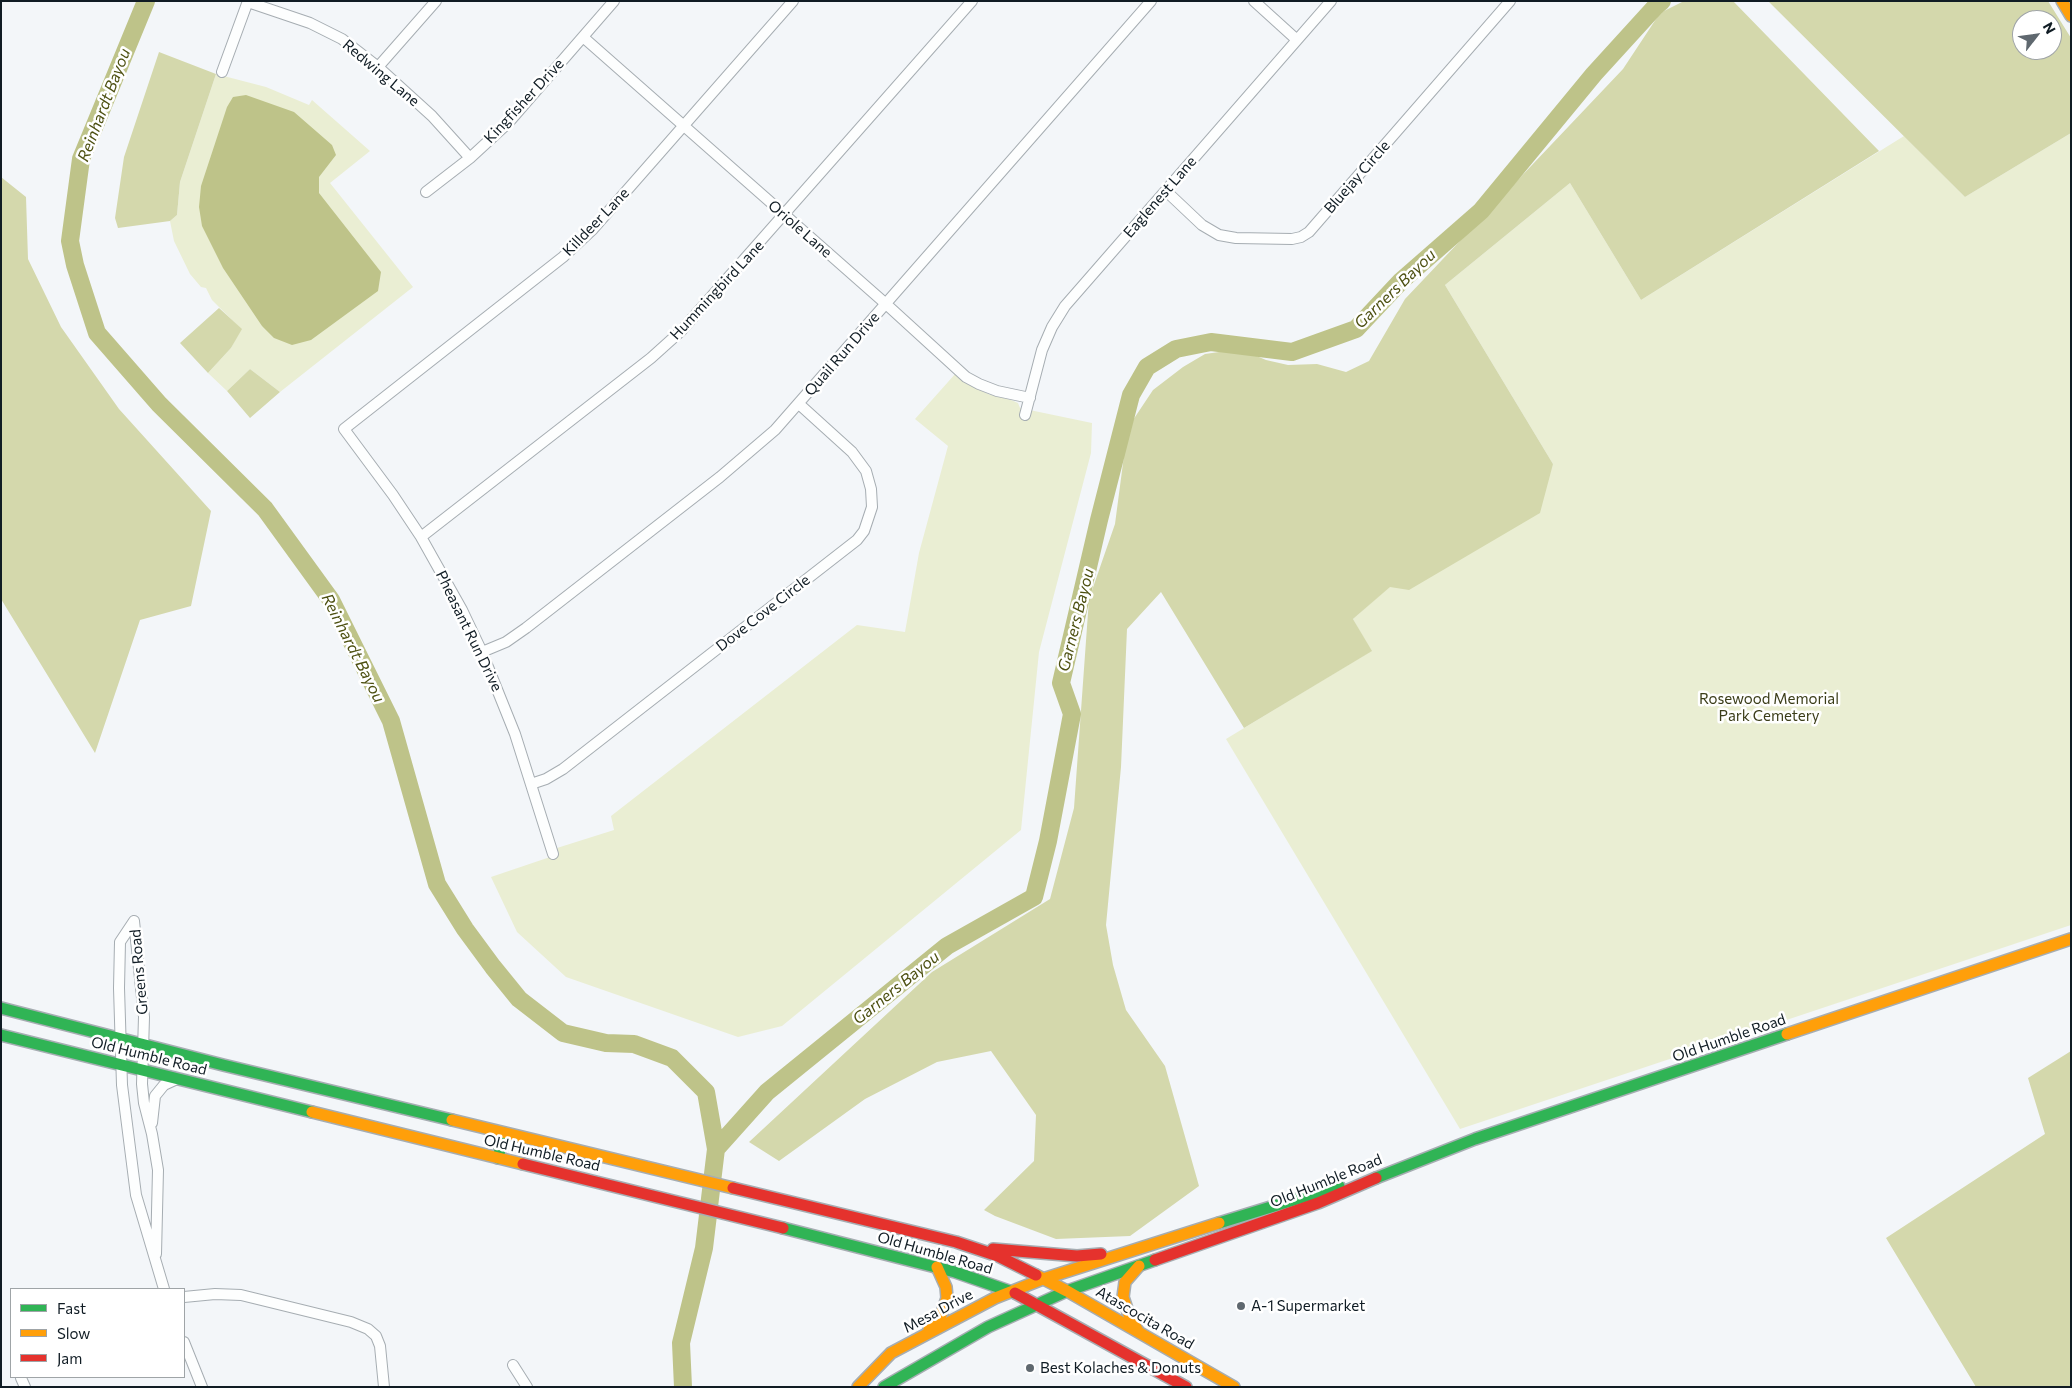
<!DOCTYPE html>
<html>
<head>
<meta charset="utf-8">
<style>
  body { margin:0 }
  #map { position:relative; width:2072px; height:1388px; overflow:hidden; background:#f3f6f9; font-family:Commissioner,sans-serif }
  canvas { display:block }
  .frame { position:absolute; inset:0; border:2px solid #101c24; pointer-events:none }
  .legend { position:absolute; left:10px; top:1288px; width:175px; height:90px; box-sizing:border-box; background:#fff; border:1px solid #9fa4a7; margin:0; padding:6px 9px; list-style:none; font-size:15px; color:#101c24 }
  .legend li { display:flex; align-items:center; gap:10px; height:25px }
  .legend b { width:25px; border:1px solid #9fa4a7 }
  .north { position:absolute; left:2012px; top:10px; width:50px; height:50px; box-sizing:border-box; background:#fff; border:1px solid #9fa4a7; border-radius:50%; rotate:60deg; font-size:14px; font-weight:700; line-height:20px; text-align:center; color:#101c24 }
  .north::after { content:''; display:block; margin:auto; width:18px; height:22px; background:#5f686f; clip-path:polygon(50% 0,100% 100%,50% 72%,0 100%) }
</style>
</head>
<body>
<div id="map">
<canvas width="2072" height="1388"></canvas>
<div class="frame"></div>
<ul class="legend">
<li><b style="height:6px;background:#30b455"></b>Fast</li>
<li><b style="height:6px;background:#ff9f0a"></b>Slow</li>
<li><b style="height:6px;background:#e5322d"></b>Jam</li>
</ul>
<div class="north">N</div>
</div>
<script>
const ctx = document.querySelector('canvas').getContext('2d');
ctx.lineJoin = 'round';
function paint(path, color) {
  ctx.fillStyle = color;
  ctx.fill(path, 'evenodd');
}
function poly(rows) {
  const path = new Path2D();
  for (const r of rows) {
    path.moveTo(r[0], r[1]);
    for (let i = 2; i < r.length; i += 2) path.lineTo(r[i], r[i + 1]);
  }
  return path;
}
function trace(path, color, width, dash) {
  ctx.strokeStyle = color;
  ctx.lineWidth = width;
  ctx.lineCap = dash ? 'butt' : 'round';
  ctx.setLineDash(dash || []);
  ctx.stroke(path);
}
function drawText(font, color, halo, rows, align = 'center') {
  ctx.font = font + ' Commissioner,sans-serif';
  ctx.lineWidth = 5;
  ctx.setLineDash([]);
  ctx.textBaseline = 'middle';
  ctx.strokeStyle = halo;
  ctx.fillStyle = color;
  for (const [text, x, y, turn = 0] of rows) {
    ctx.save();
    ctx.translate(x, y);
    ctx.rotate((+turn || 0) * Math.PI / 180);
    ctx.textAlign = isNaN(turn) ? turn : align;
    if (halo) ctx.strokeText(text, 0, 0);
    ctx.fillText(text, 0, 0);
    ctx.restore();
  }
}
const green = poly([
  [216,74,266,87,309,105,312,100,370,151,330,183,413,287,280,392,250,369,227,391,208,373,231,348,241,329,212,300,206,288,201,287,190,274,174,241,170,221,177,215,180,182],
  [2071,133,2071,925,1460,1129,1226,739,1371,651,1353,619,1390,586,1553,464,1445,285,1570,183,1641,300,1904,136,1965,197],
  [956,373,971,385,988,394,1011,400,1018,403,1020,408,1092,423,1091,453,1039,652,1021,830,782,1026,738,1037,566,977,517,932,491,877,559,854,557,848,614,830,611,816,857,625,905,632,919,553,948,446,915,419]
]);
const forest = poly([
  [1684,1,1733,1,1879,151,1641,300,1570,183,1445,285,1553,464,1540,513,1409,590,1390,587,1353,619,1372,651,1244,728,1161,592,1127,629,1121,767,1106,925,1113,965,1126,1010,1165,1066,1199,1186,1130,1236,1056,1239,995,1216,984,1210,1034,1161,1036,1115,991,1051,937,1062,865,1099,779,1161,749,1142,932,972,1050,899,1074,808,1089,599,1115,524,1125,448,1133,420,1153,390,1183,367,1205,354,1240,349,1266,360,1288,365,1317,364,1346,372,1369,361,1405,299,1623,69,1660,13],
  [1768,1,2048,1,2071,38,2071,133,1965,197],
  [2022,20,2052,20,2052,50,2022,50],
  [159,52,216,74,180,182,177,215,170,221,118,228,115,218,124,157],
  [1,177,26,197,28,259,61,327,119,409,211,511,191,606,140,620,95,753,1,599],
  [219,308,242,329,231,348,208,373,180,343],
  [250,369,280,392,250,418,227,391],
  [2071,1051,2071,1387,1976,1387,1886,1238,2045,1134,2028,1078]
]);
const water = poly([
  [246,95,294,112,332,145,336,155,319,177,319,193,381,272,378,291,311,340,292,345,274,338,262,326,223,268,202,226,199,207,201,186,227,107,233,97]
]);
const river = poly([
  [146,1,81,159,70,241,75,265,97,333,159,404,265,509,331,600,391,721,437,884,465,929,493,967,519,999,563,1033,606,1043,634,1044,672,1058,706,1092,716,1149],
  [683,1387,681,1343,704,1248,716,1149,767,1092,947,946,1034,897,1048,841,1072,714,1061,683,1099,520,1131,395,1147,367,1176,349,1211,342,1292,352,1356,329,1401,281,1481,211,1594,74,1656,6,1662,1]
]);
const street = poly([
  [1254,1,1297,40],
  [248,2,310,23,342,39,378,67,432,116,470,158],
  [583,37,886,304,966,377,979,384,997,391,1030,398],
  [378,67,436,1],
  [222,72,248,1],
  [1166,191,1202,225,1219,235,1236,238,1292,239,1301,237,1309,232,1510,1],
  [426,192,470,158,509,122,614,1],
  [1025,415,1042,350,1052,327,1065,306,1331,1],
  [421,537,651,358,681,331,972,1],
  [482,652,506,642,526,628,720,477,775,430,1151,1],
  [531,784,546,779,563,769,857,540,864,531,872,507,871,489,866,471,852,452,799,404],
  [553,854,515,734,482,652,462,610,421,537,393,495,344,429,563,257,593,229,793,1],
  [134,921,120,942,119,988,122,1085,136,1195,164,1289],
  [134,921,144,1017,142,1084,144,1103,152,1134,158,1170,156,1254],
  [152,1123,155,1096,164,1085,177,1079],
  [184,1297,215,1294,241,1295,351,1322,368,1329,376,1336,380,1346,384,1387],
  [184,1342,202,1387],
  [513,1365,527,1387],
  [21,1378,25,1387]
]);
const fast = poly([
  [1,1008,223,1065,452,1120],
  [1,1035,312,1112],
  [498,1158,504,1133],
  [1376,1178,1475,1139,1787,1034],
  [1219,1223,1339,1186],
  [783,1228,955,1272,1015,1293],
  [884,1387,988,1327,1067,1291,1155,1260]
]);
const slow = poly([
  [2062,1,2071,16],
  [1787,1034,2071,939],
  [312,1112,523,1164],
  [452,1120,733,1188],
  [1036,1275,1067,1291,1234,1387],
  [929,1329,939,1321,947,1298,946,1287,937,1267],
  [1138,1331,1129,1315,1123,1297,1125,1282,1139,1266],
  [858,1387,891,1353,995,1298,1043,1279,1219,1223]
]);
const jam = poly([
  [523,1164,783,1228],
  [733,1188,956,1242,998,1256,1036,1275],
  [993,1249,1077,1256,1101,1254],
  [1155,1260,1318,1203,1376,1178],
  [1015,1293,1186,1387]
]);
const markers = [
  [1241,1306,5,"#5f686f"],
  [1030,1368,5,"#5f686f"]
];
const streetNames = [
  ["Redwing Lane",381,73,40],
  ["Kingfisher Drive",524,101,-47],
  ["Bluejay Circle",1357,177,-49],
  ["Eaglenest Lane",1160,197,-49],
  ["Killdeer Lane",596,222,-46],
  ["Oriole Lane",800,229,41],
  ["Hummingbird Lane",717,290,-47],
  ["Quail Run Drive",842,354,-49],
  ["Dove Cove Circle",763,613,-38],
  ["Pheasant Run Drive",469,631,64],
  ["Greens Road",139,972,-95],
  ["Old Humble Road",1729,1038,-19],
  ["Old Humble Road",149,1056,14],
  ["Old Humble Road",542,1153,13],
  ["Old Humble Road",1326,1181,-22],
  ["Old Humble Road",935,1253,16],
  ["Mesa Drive",938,1311,-28],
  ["Atascocita Road",1145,1318,30]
];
const parkNames = [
  ["Rosewood Memorial",1769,699],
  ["Park Cemetery",1769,716]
];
const poiNames = [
  ["A-1 Supermarket",1251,1306],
  ["Best Kolaches & Donuts",1040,1368]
];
const waterNames = [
  ["Reinhardt Bayou",104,105,-69],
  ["Garners Bayou",1395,289,-44],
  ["Garners Bayou",1076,620,-76],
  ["Reinhardt Bayou",353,648,63],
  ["Garners Bayou",896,988,-39]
];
paint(green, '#eaeed3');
paint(forest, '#d4d8ac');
paint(water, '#bec389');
trace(river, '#bec389', 18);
trace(street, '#a6adb2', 12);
trace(fast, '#a6adb2', 14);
trace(slow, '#a6adb2', 14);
trace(jam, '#a6adb2', 14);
trace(street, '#fdfefe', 10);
trace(fast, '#30b455', 11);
trace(slow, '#ff9f0a', 11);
trace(jam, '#e5322d', 11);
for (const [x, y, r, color] of markers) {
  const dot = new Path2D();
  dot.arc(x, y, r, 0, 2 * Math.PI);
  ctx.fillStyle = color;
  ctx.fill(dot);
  trace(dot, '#fff', 2);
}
drawText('15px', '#101c24', '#fff', streetNames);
drawText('15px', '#3b3d19', '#fff', parkNames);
drawText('15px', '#101c24', '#fff', poiNames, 'left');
drawText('italic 16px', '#4d5011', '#fff', waterNames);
</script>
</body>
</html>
